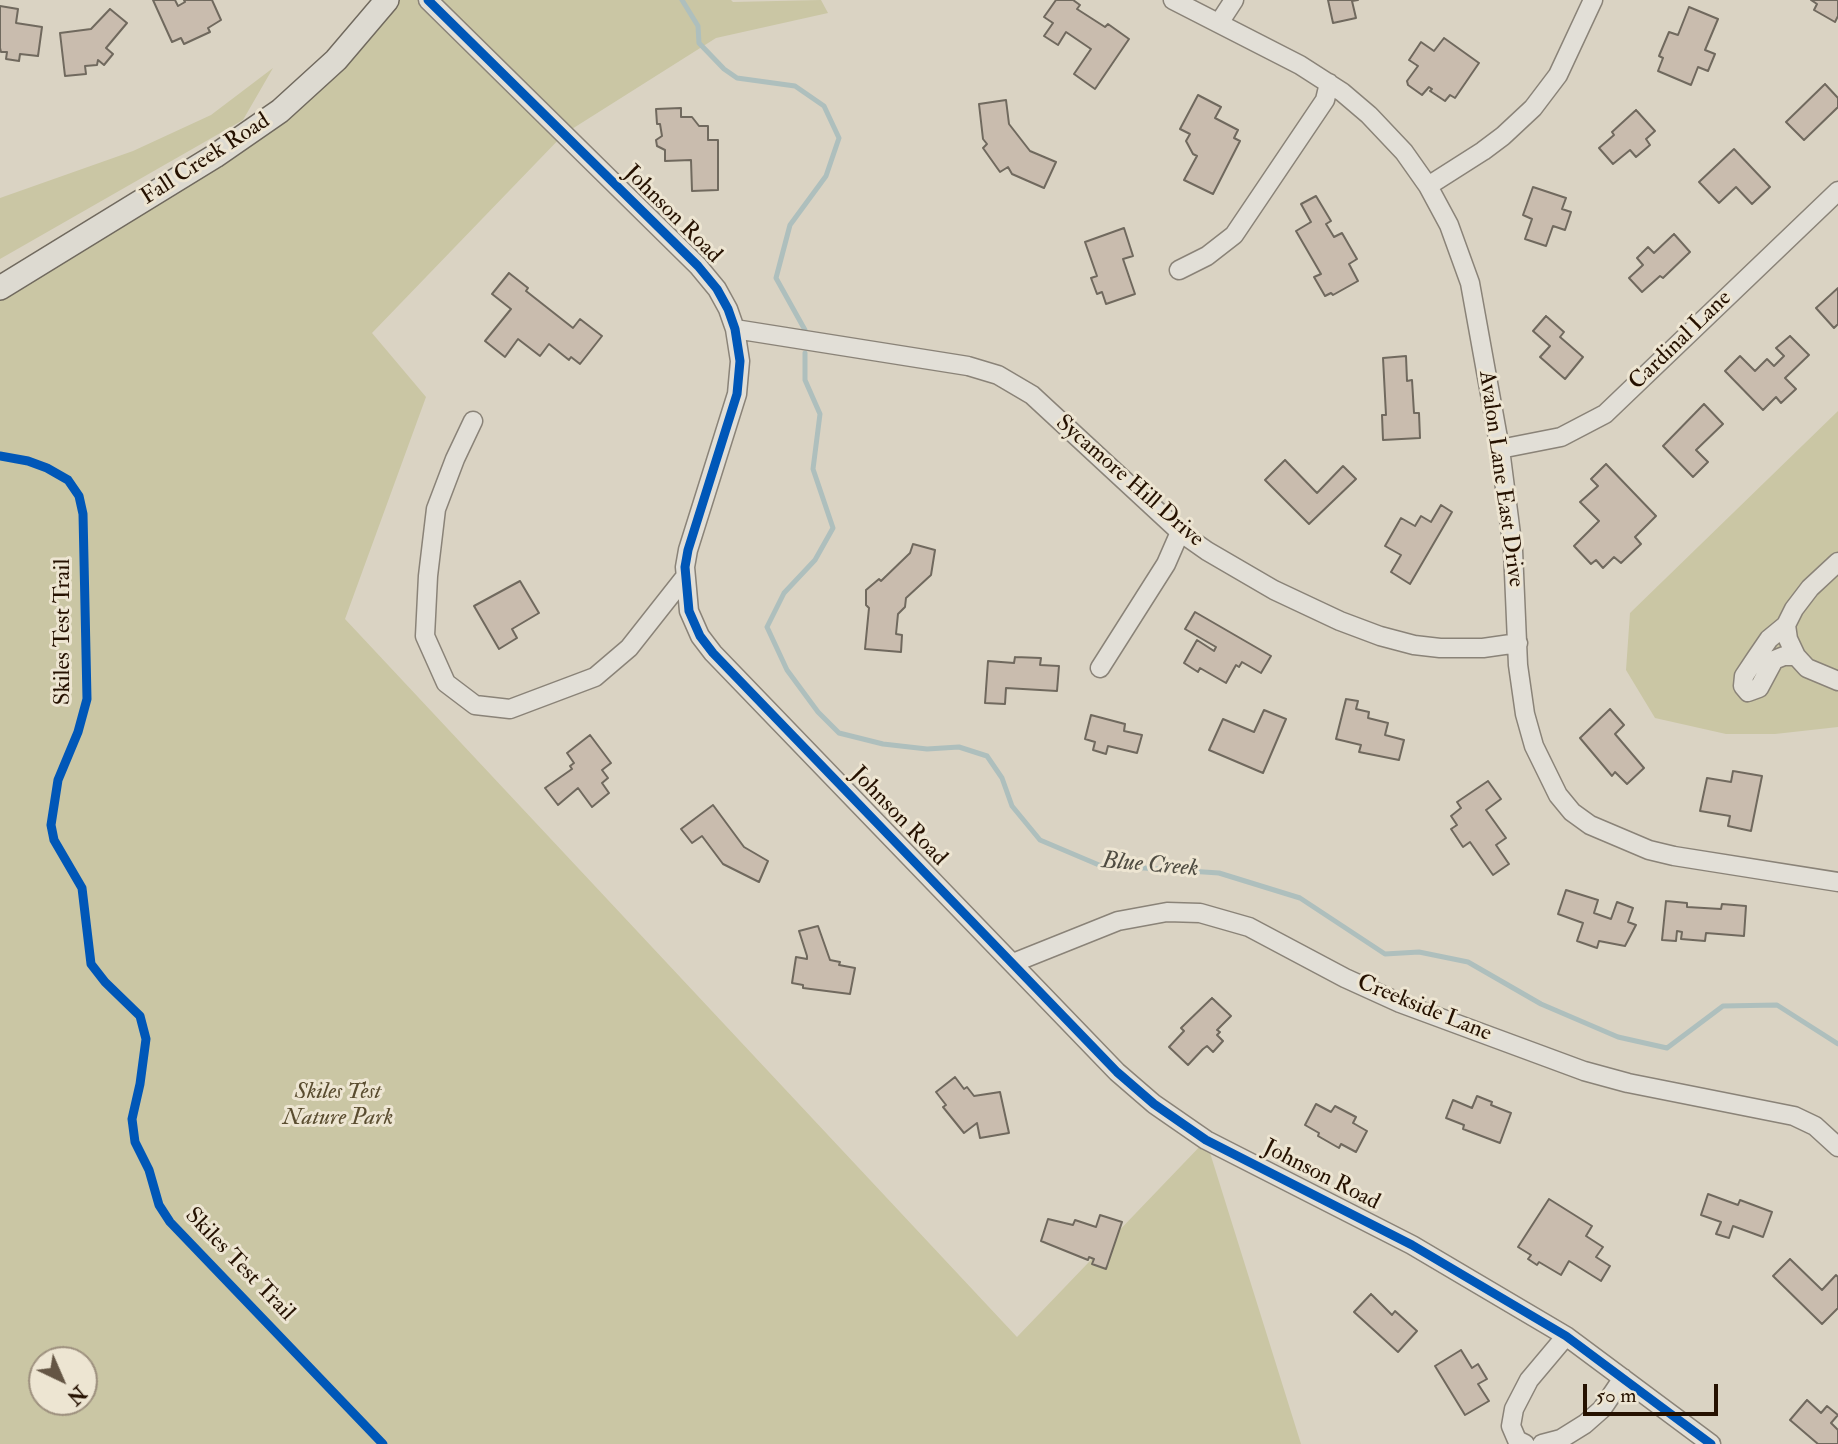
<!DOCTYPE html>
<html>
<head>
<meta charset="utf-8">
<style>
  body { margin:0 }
  #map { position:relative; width:1838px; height:1444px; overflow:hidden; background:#dad3c3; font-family:"IM FELL Double Pica",serif }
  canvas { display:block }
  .north { position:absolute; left:28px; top:1346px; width:70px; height:70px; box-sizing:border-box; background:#ede5d2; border:2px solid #9d907e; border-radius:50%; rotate:136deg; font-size:19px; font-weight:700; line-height:28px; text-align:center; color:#251100 }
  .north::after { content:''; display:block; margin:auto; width:24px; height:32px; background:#645544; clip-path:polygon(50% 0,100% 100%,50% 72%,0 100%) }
  .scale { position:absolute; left:1583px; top:1384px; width:135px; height:32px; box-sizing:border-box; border:4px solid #251100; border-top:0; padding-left:9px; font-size:21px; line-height:24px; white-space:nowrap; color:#251100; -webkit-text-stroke:5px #ede5d2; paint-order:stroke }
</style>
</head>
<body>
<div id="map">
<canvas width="1838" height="1444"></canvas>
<div class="north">N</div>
<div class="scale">50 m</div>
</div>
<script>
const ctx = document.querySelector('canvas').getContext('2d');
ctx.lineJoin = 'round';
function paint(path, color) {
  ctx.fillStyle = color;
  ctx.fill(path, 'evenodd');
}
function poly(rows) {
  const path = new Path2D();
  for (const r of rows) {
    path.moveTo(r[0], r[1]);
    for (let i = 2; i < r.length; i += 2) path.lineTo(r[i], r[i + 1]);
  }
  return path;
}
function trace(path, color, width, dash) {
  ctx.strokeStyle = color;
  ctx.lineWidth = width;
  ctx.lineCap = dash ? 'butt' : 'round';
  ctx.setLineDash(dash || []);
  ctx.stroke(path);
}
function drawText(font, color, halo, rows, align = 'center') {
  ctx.font = font + ' "IM FELL Double Pica",serif';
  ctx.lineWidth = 6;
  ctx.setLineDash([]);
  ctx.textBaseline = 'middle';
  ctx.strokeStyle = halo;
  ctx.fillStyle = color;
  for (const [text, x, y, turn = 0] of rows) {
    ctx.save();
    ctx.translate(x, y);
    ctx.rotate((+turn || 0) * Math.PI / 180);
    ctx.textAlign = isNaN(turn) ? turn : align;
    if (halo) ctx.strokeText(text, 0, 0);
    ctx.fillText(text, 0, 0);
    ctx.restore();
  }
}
const green = poly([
  [382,0,731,0,733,2,821,0,828,13,716,38,564,134,372,333,426,397,345,619,1017,1337,1206,1140,1301,1444,0,1444,0,288,318,78],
  [42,1360,84,1360,84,1402,42,1402],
  [273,68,243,120,0,259,0,198,133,151,211,115],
  [1838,411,1838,727,1775,734,1726,734,1655,718,1626,670,1630,613]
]);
const stream = poly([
  [682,0,698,26,699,43,724,69,737,78,795,86,824,106,839,138,826,176,790,225,776,278,805,330],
  [805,353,805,380,820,414,813,469,833,528,815,560,784,593,767,627,787,670,818,712,839,733,883,744,927,749,959,747,987,756,1002,778,1012,806,1040,840,1099,865,1219,873,1300,898,1385,954,1419,952,1468,962,1541,1004,1618,1037,1667,1048,1723,1006,1777,1005,1838,1044]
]);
const building = poly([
  [153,0,175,0,178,6,185,2,184,0,212,0,221,20,208,28,210,32,184,44,181,38,172,42,153,0],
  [1056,0,1073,0,1080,5,1077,9,1105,27,1108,24,1129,39,1095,89,1074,74,1091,49,1066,32,1058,45,1044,36,1053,23,1044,17,1056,0],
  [1328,0,1358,0,1352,1,1356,18,1333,23,1328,0],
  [1811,0,1838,0,1838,16,1835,22,1814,10,1817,4,1811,0],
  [0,6,18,9,16,23,42,27,38,56,20,54,19,61,6,59,7,52,1,52,0,48,0,6],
  [1689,7,1718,19,1705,50,1715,54,1708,71,1698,67,1691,85,1658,71,1663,58,1659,56,1669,32,1678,35,1689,7],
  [110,9,127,23,106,48,113,54,104,65,98,60,97,65,85,66,86,74,65,76,60,33,91,29,110,9],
  [1444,38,1479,63,1455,98,1450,95,1445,101,1430,91,1432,89,1429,87,1422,95,1408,85,1407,81,1418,66,1409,60,1421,42,1434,51,1444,38],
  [1825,84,1838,98,1838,107,1804,140,1786,122,1825,84],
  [1198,95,1221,107,1215,118,1238,130,1234,138,1240,141,1213,194,1184,180,1197,156,1193,154,1186,141,1190,134,1180,129,1198,95],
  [1006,100,1009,124,1030,151,1056,162,1044,188,1012,174,1008,167,1000,172,983,148,987,144,983,139,979,104,1006,100],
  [681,108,681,117,692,117,699,126,708,126,708,140,718,140,718,190,692,191,691,160,665,161,665,150,657,146,656,140,662,136,660,124,657,124,656,109,681,108],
  [1636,110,1655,131,1646,139,1650,145,1636,157,1630,150,1613,164,1599,148,1614,135,1612,132,1636,110],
  [1734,149,1770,187,1752,204,1736,187,1719,203,1699,182,1734,149],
  [1533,187,1566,198,1562,209,1571,212,1565,230,1553,226,1546,246,1525,239,1532,219,1523,215,1533,187],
  [1316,196,1331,221,1326,224,1334,237,1342,233,1357,259,1349,264,1358,281,1333,295,1331,293,1325,296,1314,277,1321,274,1296,231,1311,222,1301,204,1316,196],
  [1124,228,1133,256,1123,259,1135,294,1106,304,1102,292,1097,294,1091,278,1097,276,1085,242,1124,228],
  [1674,234,1690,252,1663,278,1660,276,1642,292,1629,278,1643,265,1637,258,1648,247,1654,253,1674,234],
  [509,273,528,288,526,291,573,328,580,319,602,336,580,364,571,357,569,360,549,344,540,356,518,339,505,357,485,341,511,309,492,294,509,273],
  [1838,288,1838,324,1834,328,1816,308,1838,288],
  [1546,316,1564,332,1560,337,1583,357,1565,379,1540,357,1550,346,1533,331,1546,316],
  [1790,336,1809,355,1785,378,1796,389,1781,403,1776,397,1763,410,1725,371,1740,356,1755,371,1767,359,1774,366,1784,356,1776,348,1790,336],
  [1406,356,1407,381,1412,380,1414,413,1419,413,1420,438,1383,440,1382,415,1386,415,1383,358,1406,356],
  [1704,404,1723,424,1696,450,1708,462,1693,477,1663,446,1704,404],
  [1285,460,1317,493,1343,466,1356,479,1309,524,1265,480,1285,460],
  [1606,464,1656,516,1635,537,1641,544,1621,563,1614,557,1603,568,1596,560,1591,564,1574,546,1599,521,1580,502,1598,486,1591,479,1606,464],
  [1441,505,1452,512,1410,584,1391,572,1401,555,1385,546,1401,518,1415,526,1421,516,1431,522,1441,505],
  [913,544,935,550,931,575,906,598,905,607,898,614,896,634,902,635,901,652,865,649,869,608,866,605,866,590,879,579,881,581,910,553,913,544],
  [520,581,539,613,512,629,517,638,499,649,474,606,520,581],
  [1195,612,1271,656,1261,673,1242,662,1239,667,1236,665,1226,683,1200,668,1198,672,1184,663,1197,640,1214,651,1216,647,1185,629,1195,612],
  [1015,657,1041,658,1040,665,1059,666,1057,691,1006,688,1005,704,985,703,988,661,1014,663,1015,657],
  [1346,699,1358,701,1356,709,1369,712,1368,718,1388,723,1385,735,1404,740,1399,760,1359,752,1361,745,1336,739,1346,699],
  [1610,709,1624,725,1615,734,1644,768,1627,784,1615,772,1612,776,1580,738,1610,709],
  [1264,710,1286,719,1263,773,1209,750,1223,719,1254,732,1264,710],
  [1091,715,1125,724,1124,731,1142,735,1137,753,1108,746,1106,754,1093,750,1095,742,1085,739,1091,715],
  [590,735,611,763,602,770,608,778,602,783,609,793,592,807,578,788,558,805,545,788,572,769,570,766,574,763,567,753,590,735],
  [1733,771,1762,776,1751,831,1728,826,1730,816,1700,811,1707,778,1731,782,1733,771],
  [1488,781,1501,799,1486,810,1506,838,1496,845,1509,864,1493,875,1470,842,1463,847,1451,829,1457,825,1451,816,1461,808,1457,802,1488,781],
  [713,805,744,847,768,861,759,882,723,864,702,836,692,843,681,829,713,805],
  [1566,890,1598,900,1594,913,1611,919,1617,902,1633,908,1628,922,1636,925,1625,946,1599,941,1597,948,1577,941,1583,923,1558,914,1566,890],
  [1666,901,1687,903,1687,907,1721,909,1722,904,1746,906,1744,936,1706,933,1705,941,1681,939,1682,932,1677,931,1676,941,1662,940,1666,901],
  [818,926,830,960,840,962,839,965,855,968,850,994,803,988,803,985,792,983,796,957,807,959,807,956,799,931,818,926],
  [1212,998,1231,1016,1217,1030,1220,1032,1217,1035,1223,1041,1213,1052,1207,1046,1203,1049,1188,1065,1169,1047,1184,1031,1181,1028,1212,998],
  [955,1077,964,1089,967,1087,974,1096,1000,1092,1009,1133,980,1138,977,1123,964,1133,943,1107,946,1105,936,1092,955,1077],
  [1477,1096,1492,1102,1491,1105,1511,1113,1500,1143,1463,1129,1464,1125,1446,1118,1453,1100,1472,1108,1477,1096],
  [1316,1104,1331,1112,1335,1106,1356,1117,1353,1123,1367,1131,1356,1152,1341,1144,1339,1148,1318,1136,1319,1133,1305,1125,1316,1104],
  [1708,1194,1738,1205,1740,1200,1772,1212,1763,1237,1733,1226,1729,1238,1716,1234,1721,1222,1701,1215,1708,1194],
  [1549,1199,1592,1226,1586,1236,1603,1247,1596,1257,1610,1266,1601,1281,1569,1261,1561,1275,1539,1262,1537,1265,1528,1259,1531,1255,1518,1247,1549,1199],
  [1100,1215,1122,1222,1106,1269,1092,1264,1094,1259,1089,1257,1088,1260,1041,1241,1048,1219,1073,1225,1075,1220,1096,1227,1100,1215],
  [1790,1259,1822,1290,1836,1275,1838,1277,1838,1308,1822,1324,1773,1276,1790,1259],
  [1371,1294,1392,1315,1395,1311,1417,1331,1398,1352,1354,1312,1371,1294],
  [1461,1350,1472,1368,1478,1364,1487,1379,1478,1384,1489,1401,1465,1415,1435,1366,1461,1350],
  [1807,1400,1821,1413,1827,1406,1838,1415,1831,1423,1838,1430,1838,1444,1818,1444,1790,1420,1807,1400]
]);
const minor = poly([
  [428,0,698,266,717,289,728,309,735,329,740,361,737,394,688,550,685,567,689,611,700,636,713,653,1117,1072,1154,1104,1206,1140,1412,1245,1566,1336,1711,1444],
  [1173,0,1300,65,1342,92,1369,115,1404,152,1428,186,1449,225,1470,283,1500,449,1513,550,1518,665,1525,714,1534,746,1558,795,1572,812,1590,825,1649,850,1674,856,1838,882],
  [1219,23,1234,0],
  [1428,186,1483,151,1503,136,1533,108,1558,75,1593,0],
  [1179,270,1207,256,1234,235,1325,100,1329,83],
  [735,329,968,366,998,375,1032,395,1180,532,1207,551,1274,590,1340,621,1380,636,1414,645,1440,648,1483,648,1518,643],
  [473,421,455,459,436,509,428,576,425,636,446,683,475,705,510,709,595,677,629,648,685,577],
  [1500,449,1561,437,1605,414,1838,191],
  [1838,562,1810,588,1794,609,1786,625,1788,639,1796,656,1807,668,1838,681],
  [1786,625,1769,639,1756,658,1744,676,1743,686,1748,692,1759,688,1774,660,1784,656,1796,656],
  [1100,668,1166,564,1180,532],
  [1013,963,1118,921,1167,912,1200,913,1249,927,1345,978,1400,1003,1584,1071,1628,1083,1794,1116,1815,1126,1838,1147],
  [1525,1444,1517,1440,1511,1426,1514,1409,1529,1380,1566,1336],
  [1542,1444,1561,1439,1585,1424,1602,1409,1623,1378]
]);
const major = poly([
  [0,288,215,156,280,111,336,60,387,0]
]);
const cycleway = poly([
  [428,0,698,266,717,289,728,309,735,329,740,361,737,394,688,550,685,567,689,611,700,636,713,653,1117,1072,1154,1104,1206,1140,1412,1245,1566,1336,1711,1444],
  [0,456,28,461,47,468,68,480,79,496,83,514,87,699,78,732,58,780,51,825,54,840,82,888,91,964,105,982,140,1016,146,1039,140,1084,132,1119,135,1142,149,1170,159,1205,170,1222,383,1444]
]);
const streetNames = [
  ["Fall Creek Road",206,160,-33],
  ["Johnson Road",672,215,45],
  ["Cardinal Lane",1681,341,-44],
  ["Avalon Lane East Drive",1500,479,82],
  ["Sycamore Hill Drive",1129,482,41],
  ["Skiles Test Trail",64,632,-90],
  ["Johnson Road",898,817,46],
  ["Creekside Lane",1424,1009,22],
  ["Johnson Road",1321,1176,27],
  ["Skiles Test Trail",239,1265,46]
];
const parkNames = [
  ["Skiles Test",338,1093],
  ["Nature Park",338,1119]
];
const waterNames = [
  ["Blue Creek",1150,866,5]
];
paint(green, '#cac6a4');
trace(stream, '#aebfbd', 5);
paint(building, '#c9bcae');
trace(building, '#70695e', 2);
trace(minor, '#8a8378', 21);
trace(major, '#70695e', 26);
trace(minor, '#e2dfd7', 18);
trace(major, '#dddad1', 23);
trace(cycleway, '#0057b8', 9);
drawText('23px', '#251100', '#ede5d2', streetNames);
drawText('italic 23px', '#5a4d30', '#ede5d2', parkNames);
drawText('italic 24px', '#4e4b41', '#ede5d2', waterNames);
</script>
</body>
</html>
